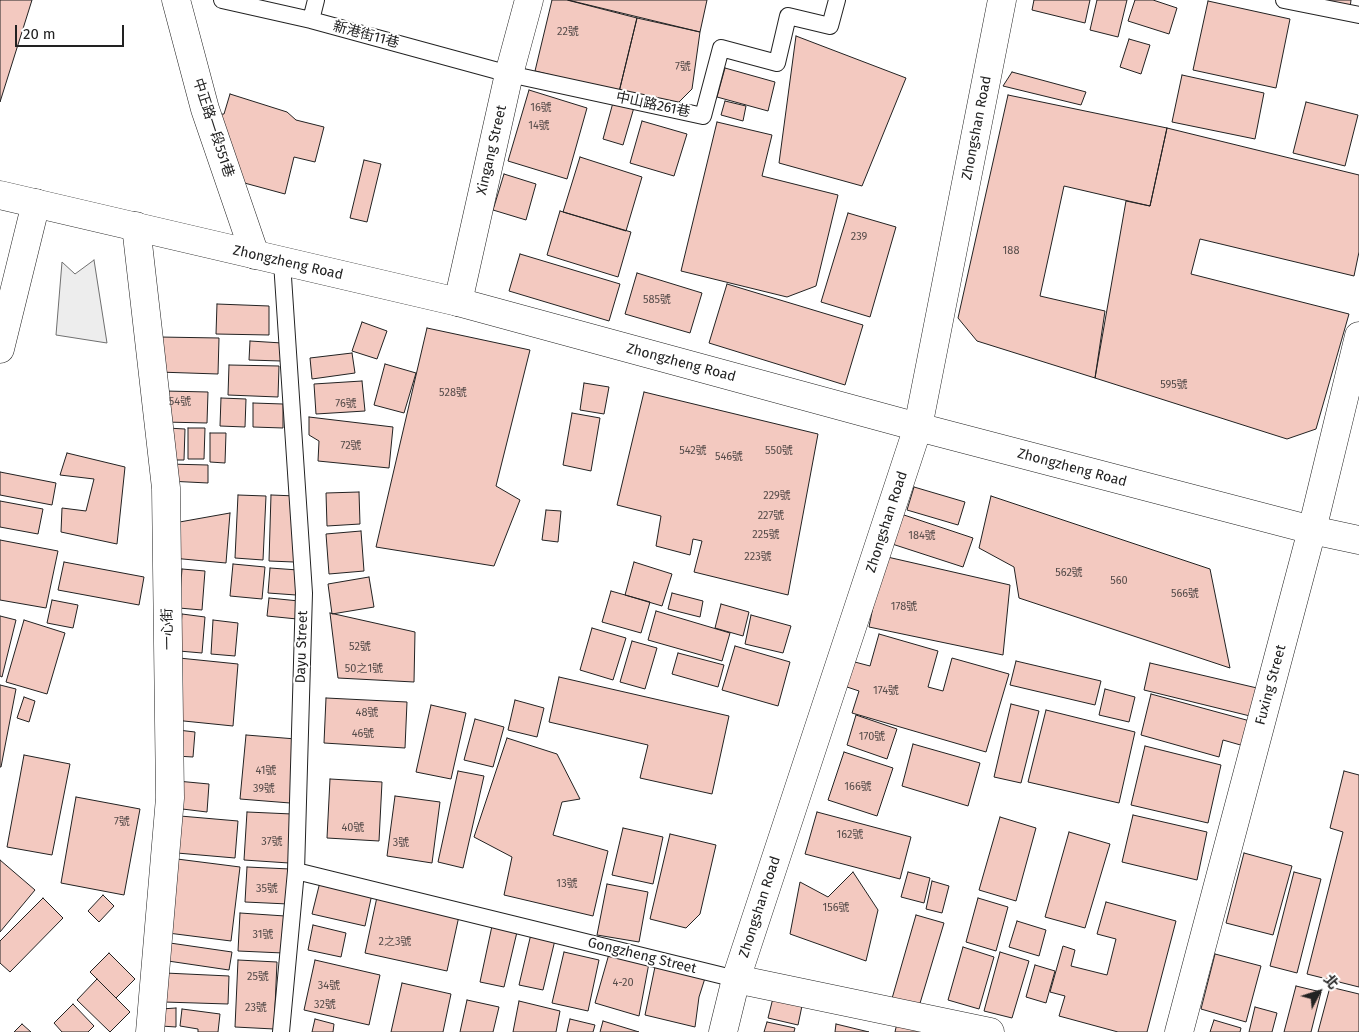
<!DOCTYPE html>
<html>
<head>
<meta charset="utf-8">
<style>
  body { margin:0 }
  #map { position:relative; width:1359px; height:1032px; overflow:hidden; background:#fff; font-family:"Fira Sans","Noto Sans TC",sans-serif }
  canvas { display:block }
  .north { position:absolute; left:1294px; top:967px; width:50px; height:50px; -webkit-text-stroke:4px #fff; paint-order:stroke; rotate:50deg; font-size:14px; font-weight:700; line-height:20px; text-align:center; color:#222 }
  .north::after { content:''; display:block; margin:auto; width:18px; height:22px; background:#222; clip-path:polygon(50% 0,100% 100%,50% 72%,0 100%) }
  .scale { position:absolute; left:15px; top:25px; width:109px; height:22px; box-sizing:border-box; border:2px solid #222; border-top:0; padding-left:6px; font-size:15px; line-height:18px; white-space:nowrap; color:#222; -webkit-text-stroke:4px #fff; paint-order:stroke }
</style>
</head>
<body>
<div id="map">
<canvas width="1359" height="1032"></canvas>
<div class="north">北</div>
<div class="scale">20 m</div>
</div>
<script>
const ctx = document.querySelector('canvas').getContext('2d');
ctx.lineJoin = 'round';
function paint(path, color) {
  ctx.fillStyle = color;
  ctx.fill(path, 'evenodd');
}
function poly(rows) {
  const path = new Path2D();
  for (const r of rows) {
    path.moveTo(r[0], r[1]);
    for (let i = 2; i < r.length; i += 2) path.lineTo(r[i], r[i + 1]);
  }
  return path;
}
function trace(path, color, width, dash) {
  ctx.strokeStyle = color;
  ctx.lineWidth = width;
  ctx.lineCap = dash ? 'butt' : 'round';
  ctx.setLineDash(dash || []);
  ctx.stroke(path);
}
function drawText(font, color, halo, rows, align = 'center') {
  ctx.font = font + ' "Fira Sans","Noto Sans TC",sans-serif';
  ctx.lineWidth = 4;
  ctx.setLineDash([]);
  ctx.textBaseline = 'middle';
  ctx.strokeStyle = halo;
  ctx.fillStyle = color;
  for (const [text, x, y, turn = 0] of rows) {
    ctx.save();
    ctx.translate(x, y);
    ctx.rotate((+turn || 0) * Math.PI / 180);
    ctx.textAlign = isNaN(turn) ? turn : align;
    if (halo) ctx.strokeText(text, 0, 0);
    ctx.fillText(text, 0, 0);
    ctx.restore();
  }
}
const parking = poly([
  [94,260,107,343,56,335,62,262,75,274,94,260]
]);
const building = poly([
  [0,0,32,0,0,102,0,0],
  [552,0,567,0,637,18,619,92,535,71,552,0],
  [568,0,707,0,700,32,568,0],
  [1034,0,1090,0,1085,23,1032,10,1034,0],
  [1097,0,1127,0,1118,37,1090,30,1097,0],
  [1135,0,1153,0,1177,8,1169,34,1128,21,1135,0],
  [1321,0,1351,0,1350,8,1321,0],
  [1208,1,1290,19,1276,88,1193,70,1208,1],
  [637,18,700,32,692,89,674,107,619,92,637,18],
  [796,36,906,78,862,186,779,163,796,36],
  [1129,39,1150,45,1141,74,1120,67,1129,39],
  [725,68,775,82,768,111,717,97,725,68],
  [1012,72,1086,92,1081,105,1003,86,1012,72],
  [1182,75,1264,93,1255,139,1172,122,1182,75],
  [529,90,587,108,567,179,508,161,529,90],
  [230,94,287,112,296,120,324,127,315,162,294,157,285,194,215,175,208,115,224,114,230,94],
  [1008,95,1167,128,1150,206,1064,186,1040,296,1105,311,1095,378,977,341,958,318,1008,95],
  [614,99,635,104,623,145,603,139,614,99],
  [725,101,746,106,743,121,721,115,725,101],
  [1306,102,1358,115,1345,166,1293,153,1306,102],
  [642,121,687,134,674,176,630,163,642,121],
  [717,122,772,135,762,176,838,195,816,286,787,297,681,271,717,122],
  [1167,128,1359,175,1359,252,1354,276,1200,239,1191,274,1349,314,1316,429,1287,439,1095,378,1126,201,1150,206,1167,128],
  [580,157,642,177,626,231,563,212,580,157],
  [364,160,381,164,367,222,350,218,364,160],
  [504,174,536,184,526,220,493,210,504,174],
  [560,211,631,232,618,277,547,255,560,211],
  [848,213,896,227,870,317,821,302,848,213],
  [520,254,620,284,609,321,509,291,520,254],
  [637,273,702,293,690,333,625,314,637,273],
  [727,284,863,325,845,385,709,343,727,284],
  [217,304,269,306,269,335,216,334,217,304],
  [362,322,387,331,377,359,352,351,362,322],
  [427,328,530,350,496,486,520,500,494,566,376,547,427,328],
  [159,337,219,338,218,374,158,372,159,337],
  [250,341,282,343,281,361,249,360,250,341],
  [352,353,355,373,312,379,310,358,352,353],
  [385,364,416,373,404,413,374,405,385,364],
  [229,365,279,366,278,397,228,395,229,365],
  [362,381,365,411,316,414,314,384,362,381],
  [584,383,609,387,604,414,580,410,584,383],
  [165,391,208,392,207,423,164,422,165,391],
  [644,392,818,434,788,595,694,572,702,541,693,539,690,555,656,546,661,516,617,505,644,392],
  [221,398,246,399,245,427,220,426,221,398],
  [253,403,283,404,283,428,253,427,253,403],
  [572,413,600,418,591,471,563,465,572,413],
  [309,417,393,427,389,468,318,461,319,441,309,435,309,417],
  [167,428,185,429,184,460,166,460,167,428],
  [188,428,205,428,204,459,188,459,188,428],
  [210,433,226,433,225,463,210,462,210,433],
  [67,453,125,467,117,544,61,532,62,508,86,511,94,479,60,475,67,453],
  [168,464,208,465,208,483,168,481,168,464],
  [0,472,56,483,52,505,0,495,0,472],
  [914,487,965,502,958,525,907,510,914,487],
  [359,492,360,524,327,526,326,493,359,492],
  [238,495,266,496,263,560,235,558,238,495],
  [271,495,296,496,294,562,269,561,271,495],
  [991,496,1210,569,1230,668,1019,598,1014,567,979,548,991,496],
  [0,501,43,509,38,534,0,527,0,501],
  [546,510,561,511,558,542,542,540,546,510],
  [895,512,973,538,963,567,886,542,895,512],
  [230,513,226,563,172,558,174,523,230,513],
  [361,531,364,571,329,574,326,534,361,531],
  [0,540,58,551,46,608,0,600,0,540],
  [883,556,1010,585,1003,655,869,627,883,556],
  [64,562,144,577,139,605,58,590,64,562],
  [634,562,672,574,662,606,625,595,634,562],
  [233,564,265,567,262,599,230,596,233,564],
  [270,568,298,570,296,595,268,593,270,568],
  [182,569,205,571,202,610,179,608,182,569],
  [369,577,374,607,332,614,328,584,369,577],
  [611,591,650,602,641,633,602,622,611,591],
  [672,593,703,601,700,617,668,609,672,593],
  [269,598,299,601,297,619,267,616,269,598],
  [52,600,78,605,73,628,47,623,52,600],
  [721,604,749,612,743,636,715,628,721,604],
  [656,611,730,633,722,661,648,640,656,611],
  [330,613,415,632,414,682,338,678,330,613],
  [182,614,205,617,202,653,179,651,182,614],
  [751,615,791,626,783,653,745,644,751,615],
  [0,616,16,620,2,677,0,676,0,616],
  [24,620,65,633,47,694,6,682,24,620],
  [213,620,238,623,235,656,211,654,213,620],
  [592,628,626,638,613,680,580,670,592,628],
  [879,634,938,651,928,687,943,691,952,658,1009,674,986,752,852,713,859,691,844,686,851,661,870,666,879,634],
  [632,641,657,648,645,689,620,682,632,641],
  [735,646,790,662,778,706,722,690,735,646],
  [678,653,724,665,718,687,672,674,678,653],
  [179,658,238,664,233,726,174,720,179,658],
  [1016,661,1101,681,1095,705,1010,685,1016,661],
  [1150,663,1257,688,1250,716,1144,690,1150,663],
  [559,677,729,716,712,794,640,778,648,745,549,722,559,677],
  [0,685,16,689,1,767,0,767,0,685],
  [1105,689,1135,697,1129,722,1099,715,1105,689],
  [1151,694,1250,721,1244,746,1223,740,1219,757,1141,735,1151,694],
  [24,697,35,701,29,722,17,718,24,697],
  [326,698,407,702,405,748,324,743,326,698],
  [515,700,544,708,537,737,508,730,515,700],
  [1011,704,1039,711,1021,783,994,777,1011,704],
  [431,705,466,713,451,779,416,772,431,705],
  [1046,710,1135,732,1119,803,1028,782,1046,710],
  [856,715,897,729,887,759,847,745,856,715],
  [475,719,504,727,493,767,464,760,475,719],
  [178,730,195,732,193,757,176,756,178,730],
  [246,735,296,739,290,803,240,799,246,735],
  [507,738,557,754,580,799,562,802,553,835,608,851,593,916,504,895,512,857,474,837,507,738],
  [913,744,980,763,968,806,902,786,913,744],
  [1145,746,1221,765,1208,823,1131,805,1145,746],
  [844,752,893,768,877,816,828,800,844,752],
  [24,755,70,764,52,855,7,847,24,755],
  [458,771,484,776,463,868,438,862,458,771],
  [1344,771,1359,775,1359,987,1307,974,1343,832,1330,828,1344,771],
  [330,779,382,782,379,841,327,838,330,779],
  [177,781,209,784,207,812,174,808,177,781],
  [395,796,440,802,432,863,387,856,395,796],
  [76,797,140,809,124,895,61,883,76,797],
  [247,812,292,814,289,863,244,860,247,812],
  [817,812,911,837,900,879,805,854,817,812],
  [1133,815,1207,832,1197,880,1122,862,1133,815],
  [180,816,238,821,235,858,177,853,180,816],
  [1000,817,1036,828,1016,901,979,890,1000,817],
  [623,828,663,837,653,884,612,875,623,828],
  [1069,832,1110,844,1085,928,1045,917,1069,832],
  [670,834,716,845,700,914,686,928,650,919,670,834],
  [1244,853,1292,866,1273,935,1226,923,1244,853],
  [177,859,240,867,231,941,168,933,177,859],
  [0,860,35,890,0,932,0,860],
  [247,867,290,869,288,904,245,902,247,867],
  [853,872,878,910,866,961,790,934,800,882,828,897,853,872],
  [908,872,930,878,924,903,901,897,908,872],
  [1294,872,1321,879,1297,973,1270,966,1294,872],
  [932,881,949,886,942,913,926,909,932,881],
  [320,882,372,894,365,926,312,914,320,882],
  [607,884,648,892,639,942,597,935,607,884],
  [103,895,114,906,99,922,88,911,103,895],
  [377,897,459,916,447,971,365,953,377,897],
  [43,898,63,918,10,972,0,963,0,941,43,898],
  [978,898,1008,907,996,951,966,942,978,898],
  [1106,902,1176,921,1147,1032,1118,1032,1059,1016,1065,996,1050,992,1063,946,1075,950,1071,966,1107,975,1116,939,1097,934,1106,902],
  [240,913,285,916,283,953,238,951,240,913],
  [916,915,944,923,918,1010,891,1002,916,915],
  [1017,921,1046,930,1039,956,1009,947,1017,921],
  [313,925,346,933,341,957,308,950,313,925],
  [492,926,517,932,504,987,480,982,492,926],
  [531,934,555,940,543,990,519,985,531,934],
  [170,943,232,952,229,970,168,961,170,943],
  [963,947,994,957,979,1009,948,1000,963,947],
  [564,952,599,960,588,1011,552,1003,564,952],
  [1000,952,1029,961,1012,1018,984,1011,1000,952],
  [109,953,135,979,116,998,90,972,109,953],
  [609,954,649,963,639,1016,595,1003,609,954],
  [1215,954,1261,966,1246,1022,1201,1009,1215,954],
  [238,960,277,962,274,1029,235,1027,238,960],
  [315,960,380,975,369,1025,304,1010,315,960],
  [656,962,706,975,699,997,695,1027,645,1015,656,962],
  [1035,965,1055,971,1046,1003,1026,997,1035,965],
  [165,973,229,976,228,1004,164,1002,165,973],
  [97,979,130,1012,110,1032,77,1000,97,979],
  [402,983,451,994,443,1032,391,1032,402,983],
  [1296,986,1321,992,1311,1032,1284,1032,1296,986],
  [1330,987,1359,994,1359,1032,1318,1032,1330,987],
  [774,994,803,1001,798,1025,768,1018,774,994],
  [467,1000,499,1007,493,1032,460,1032,467,1000],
  [519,1001,560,1011,556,1032,513,1032,519,1001],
  [73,1004,94,1026,88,1032,62,1032,54,1023,73,1004],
  [1255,1007,1277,1013,1272,1032,1249,1032,1255,1007],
  [176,1008,176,1027,161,1026,161,1009,176,1008],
  [182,1009,220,1014,218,1032,198,1032,198,1029,180,1026,182,1009],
  [315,1019,334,1024,333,1032,312,1032,315,1019],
  [570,1019,595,1025,593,1032,567,1032,570,1019],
  [1214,1020,1241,1028,1240,1032,1210,1032,1214,1020],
  [603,1021,639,1032,600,1032,603,1021],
  [767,1022,795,1028,794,1032,764,1032,767,1022],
  [897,1023,925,1032,895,1032,897,1023],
  [22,1024,31,1032,14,1032,22,1024],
  [836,1024,869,1032,835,1032,836,1024]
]);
const lane = poly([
  [222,0,311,20,509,74,703,116,721,48,777,63,788,16,830,26,837,0],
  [1284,0,1359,15],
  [311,20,316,0],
  [296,871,736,979],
  [281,1032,296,871,304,593,282,262]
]);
const street = poly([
  [176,0,205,109,255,255],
  [136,226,166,488,170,798,150,1032],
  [458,302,509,74,529,0],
  [0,349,36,203],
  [736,979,990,1032],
  [1179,1032,1312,530,1359,336]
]);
const secondary = poly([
  [723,1032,736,979,918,427,1002,0]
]);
const primary = poly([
  [0,195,458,302,918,427,1312,530,1359,540]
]);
const numberNames = [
  ["22號",568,32],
  ["7號",683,67],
  ["16號",541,108],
  ["14號",539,126],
  ["239",859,237],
  ["188",1011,251],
  ["585號",657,300],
  ["595號",1174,385],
  ["528號",453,393],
  ["54號",180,402],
  ["76號",346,404],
  ["72號",351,446],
  ["542號",693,451],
  ["550號",779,451],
  ["546號",729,457],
  ["229號",777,496],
  ["227號",771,516],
  ["225號",766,535],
  ["184號",922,536],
  ["223號",758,557],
  ["562號",1069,573],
  ["560",1119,581],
  ["566號",1185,594],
  ["178號",904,607],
  ["52號",360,647],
  ["50之1號",364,669],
  ["174號",886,691],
  ["48號",367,713],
  ["46號",363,734],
  ["170號",872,737],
  ["41號",266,771],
  ["166號",858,787],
  ["39號",264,789],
  ["7號",122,822],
  ["40號",353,828],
  ["162號",850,835],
  ["37號",272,842],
  ["3號",401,843],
  ["13號",567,884],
  ["35號",267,889],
  ["156號",836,908],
  ["31號",263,935],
  ["2之3號",395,942],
  ["25號",258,977],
  ["4-20",623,983],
  ["34號",329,986],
  ["32號",325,1005],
  ["23號",256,1008]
];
const streetNames = [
  ["新港街11巷",366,35,15],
  ["中山路261巷",653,105,12],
  ["中正路一段551巷",213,128,72],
  ["Zhongshan Road",977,128,-79],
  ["Xingang Street",492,150,-77],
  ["Zhongzheng Road",288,263,13],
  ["Zhongzheng Road",681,363,15],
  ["Zhongzheng Road",1072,468,15],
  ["Zhongshan Road",887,522,-72],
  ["一心街",168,629,-91],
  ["Dayu Street",302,647,-88],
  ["Fuxing Street",1271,685,-75],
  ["Zhongshan Road",760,907,-72],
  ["Gongzheng Street",642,956,14]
];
paint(parking, '#ededed');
trace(parking, '#6f6f6f', 1);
paint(building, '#f3c9c0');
trace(building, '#222', 1);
trace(lane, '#222', 18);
trace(street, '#222', 29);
trace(secondary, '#222', 29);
trace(primary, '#222', 29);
trace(lane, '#fff', 16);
trace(street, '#fff', 28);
trace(secondary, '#fff', 28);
trace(primary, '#fff', 28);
drawText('11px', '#564c4a', null, numberNames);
drawText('14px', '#222', '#fff', streetNames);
</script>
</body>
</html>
